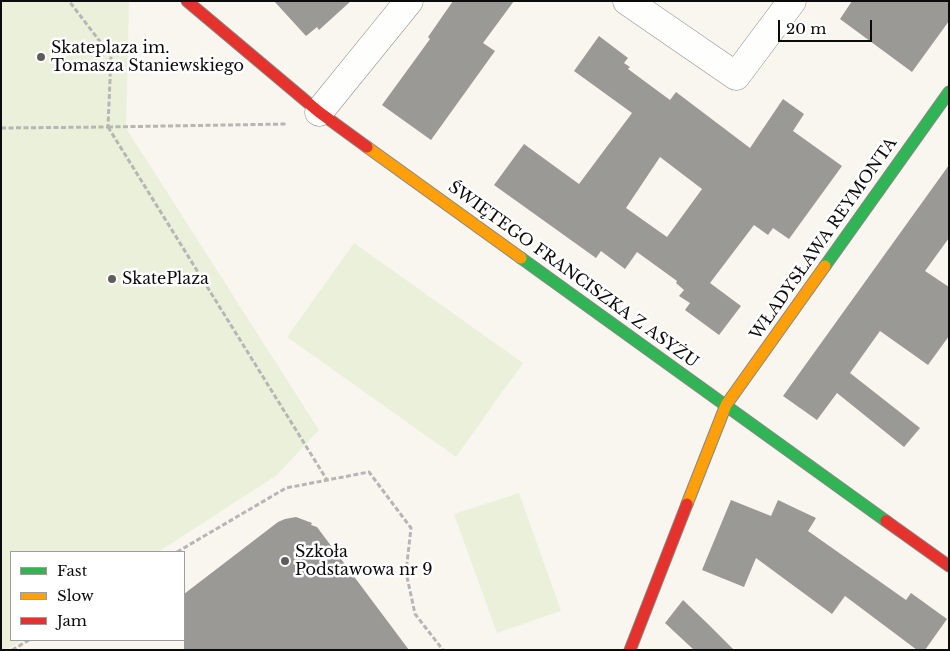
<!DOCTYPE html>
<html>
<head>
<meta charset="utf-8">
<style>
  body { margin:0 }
  #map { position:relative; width:950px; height:651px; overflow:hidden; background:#f8f6ef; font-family:"Libre Baskerville",serif }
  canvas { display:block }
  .frame { position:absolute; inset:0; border:2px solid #0b0b0b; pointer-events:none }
  .legend { position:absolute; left:10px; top:551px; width:175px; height:90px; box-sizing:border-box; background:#fff; border:1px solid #9d9d9d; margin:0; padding:6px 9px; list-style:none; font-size:15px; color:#0b0b0b }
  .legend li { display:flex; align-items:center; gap:10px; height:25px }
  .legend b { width:25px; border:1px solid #9d9d9d }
  .scale { position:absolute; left:778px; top:20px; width:94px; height:22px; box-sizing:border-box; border:2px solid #0b0b0b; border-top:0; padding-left:6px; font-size:15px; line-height:18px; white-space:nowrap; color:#0b0b0b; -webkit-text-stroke:4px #fff; paint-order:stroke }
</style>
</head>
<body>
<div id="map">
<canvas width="950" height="651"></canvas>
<div class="frame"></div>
<ul class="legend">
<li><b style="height:6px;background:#30b455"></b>Fast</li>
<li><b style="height:6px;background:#ff9f0a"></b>Slow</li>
<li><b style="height:6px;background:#e5322d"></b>Jam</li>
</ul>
<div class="scale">20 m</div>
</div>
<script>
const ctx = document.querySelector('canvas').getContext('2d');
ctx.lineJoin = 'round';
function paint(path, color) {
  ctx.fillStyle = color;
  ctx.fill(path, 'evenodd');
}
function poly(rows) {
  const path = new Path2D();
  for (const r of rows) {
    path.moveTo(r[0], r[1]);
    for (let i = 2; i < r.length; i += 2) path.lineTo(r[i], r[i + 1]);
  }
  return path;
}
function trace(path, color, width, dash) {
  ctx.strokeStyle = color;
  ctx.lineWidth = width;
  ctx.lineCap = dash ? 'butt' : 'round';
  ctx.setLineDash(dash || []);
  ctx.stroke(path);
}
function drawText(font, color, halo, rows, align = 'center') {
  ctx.font = font + ' "Libre Baskerville",serif';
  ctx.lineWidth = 5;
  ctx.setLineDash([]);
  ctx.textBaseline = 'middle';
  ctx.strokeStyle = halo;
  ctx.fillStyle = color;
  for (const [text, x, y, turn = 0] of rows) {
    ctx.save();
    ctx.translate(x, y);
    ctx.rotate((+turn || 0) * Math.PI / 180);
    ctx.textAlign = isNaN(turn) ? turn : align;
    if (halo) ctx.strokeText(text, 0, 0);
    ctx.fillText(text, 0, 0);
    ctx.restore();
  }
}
const pitch = poly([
  [1,1,129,1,126,128,319,430,276,476,158,552,11,552,11,640,22,640,6,650,1,650],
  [354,243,523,363,456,457,287,337],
  [519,493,561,611,497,633,454,514]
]);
const building = poly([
  [274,1,351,1,319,30,317,27,306,36],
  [453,1,514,1,483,43,495,51,431,140,382,105,430,39,428,37],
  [852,1,949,1,949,21,912,72,840,19],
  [599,36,628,58,624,63,630,67,628,69,670,100,676,92,750,148,783,99,804,114,793,131,842,166,789,239,773,228,768,235,754,225,710,283,741,306,719,335,685,310,690,303,679,296,684,290,676,283,677,281,637,252,625,269,601,251,596,258,494,185,524,144,579,184,632,113,574,71],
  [660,157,702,189,667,237,626,208],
  [949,165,949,238,925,271,949,287,949,336,928,365,880,331,850,373,920,428,904,447,837,393,817,420,783,396],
  [731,500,771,516,778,500,816,518,808,531,906,600,911,593,947,619,925,650,917,650,845,596,832,614,756,558,744,587,702,570],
  [296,517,312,523,311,525,317,527,409,650,184,650,184,594,278,522,285,519],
  [683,600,708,624,734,650,694,650,665,623]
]);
const path = poly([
  [108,127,327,480],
  [108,127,287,124],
  [1,128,108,127,111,56,69,1],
  [177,552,286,488,369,472,411,528,406,572,415,614,443,650],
  [12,650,29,640]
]);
const street = poly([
  [627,1,736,76,792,1],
  [319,112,409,1]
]);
const fast = poly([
  [521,258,886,521],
  [825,266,949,92]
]);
const slow = poly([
  [367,147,521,258],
  [687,504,726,405,825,266]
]);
const jam = poly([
  [187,1,319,112,367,147],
  [886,521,949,566],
  [630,650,687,504]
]);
const markers = [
  [41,57,5,"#5e5d5b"],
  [112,279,5,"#5e5d5b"],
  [285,561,5,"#5e5d5b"]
];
const poiNames = [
  ["Skateplaza im.",51,48],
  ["Tomasza Staniewskiego",51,66],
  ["SkatePlaza",122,279],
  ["Szkoła",295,552],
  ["Podstawowa nr 9",295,570]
];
const streetNames = [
  ["WŁADYSŁAWA REYMONTA",824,239,-55],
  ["ŚWIĘTEGO FRANCISZKA Z ASYŻU",573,275,36]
];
paint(pitch, '#ebf0db');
paint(building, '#9b9995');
trace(street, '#92918e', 29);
trace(fast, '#888784', 13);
trace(slow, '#888784', 13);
trace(jam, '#888784', 13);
trace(path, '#b7b6b5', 3, [5, 2.5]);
trace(street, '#fefefd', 28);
trace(fast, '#30b455', 11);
trace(slow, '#ff9f0a', 11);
trace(jam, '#e5322d', 11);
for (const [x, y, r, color] of markers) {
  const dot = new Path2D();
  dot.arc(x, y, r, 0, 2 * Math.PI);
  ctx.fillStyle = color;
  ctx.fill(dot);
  trace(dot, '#fff', 2);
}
drawText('16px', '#0b0b0b', '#fff', poiNames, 'left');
drawText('16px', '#0b0b0b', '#fff', streetNames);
</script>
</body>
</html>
